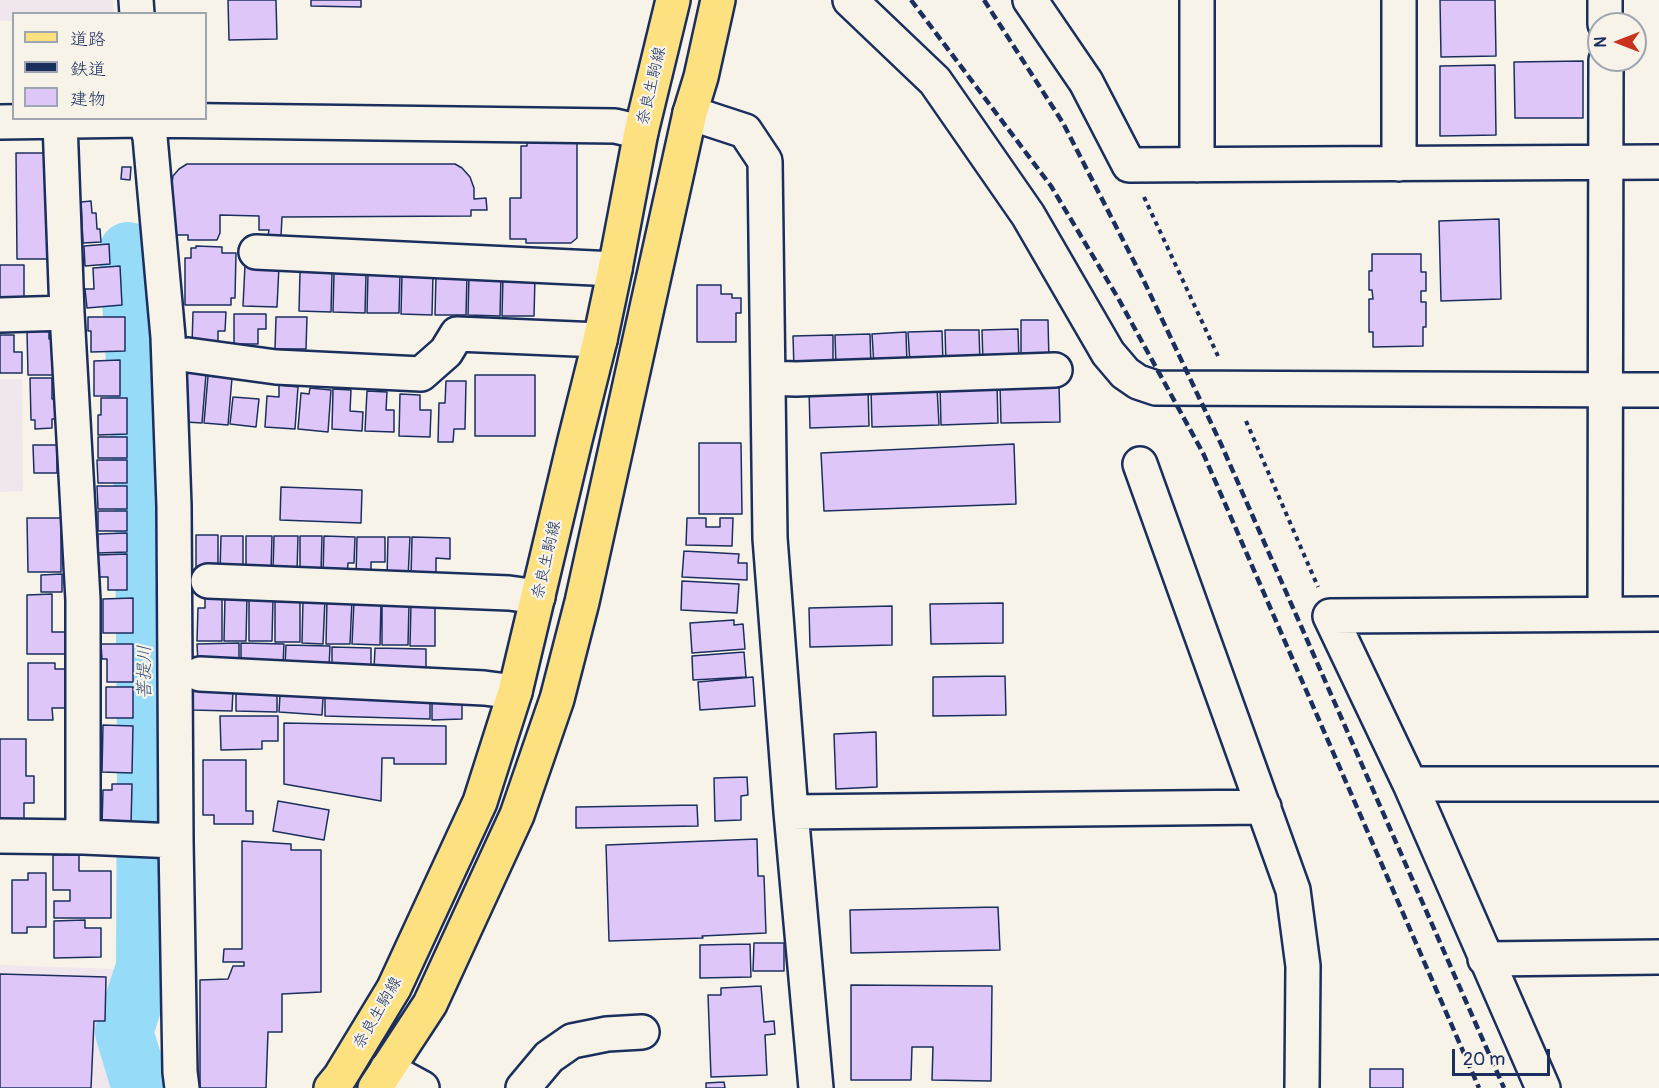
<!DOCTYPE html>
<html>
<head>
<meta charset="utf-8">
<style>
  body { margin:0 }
  #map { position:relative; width:1659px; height:1088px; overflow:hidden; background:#f7f3e8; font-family:Pangolin,"Klee One",sans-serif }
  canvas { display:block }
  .legend { position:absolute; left:12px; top:12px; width:195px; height:108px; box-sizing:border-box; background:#f7f3e8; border:2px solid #9fa5b1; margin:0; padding:8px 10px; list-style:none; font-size:18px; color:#1b2f5e }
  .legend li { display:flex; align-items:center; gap:12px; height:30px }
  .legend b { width:30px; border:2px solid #9fa5b1 }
  .north { position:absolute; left:1587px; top:12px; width:60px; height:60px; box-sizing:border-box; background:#f7f3e8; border:2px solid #9fa5b1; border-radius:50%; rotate:270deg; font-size:16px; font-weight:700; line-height:24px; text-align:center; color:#1b2f5e }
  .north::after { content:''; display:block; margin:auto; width:21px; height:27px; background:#c8321e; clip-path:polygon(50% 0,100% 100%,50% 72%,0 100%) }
  .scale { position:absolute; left:1452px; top:1049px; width:98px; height:27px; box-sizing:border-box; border:3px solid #1b2f5e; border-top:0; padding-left:8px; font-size:18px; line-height:21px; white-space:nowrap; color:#1b2f5e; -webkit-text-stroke:4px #f7f3e8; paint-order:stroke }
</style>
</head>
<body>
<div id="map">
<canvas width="1659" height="1088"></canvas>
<ul class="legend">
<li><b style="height:8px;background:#fde080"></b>道路</li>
<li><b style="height:8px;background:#1b2f5e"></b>鉄道</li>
<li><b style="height:16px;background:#dec7f8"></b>建物</li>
</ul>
<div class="north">N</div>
<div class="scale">20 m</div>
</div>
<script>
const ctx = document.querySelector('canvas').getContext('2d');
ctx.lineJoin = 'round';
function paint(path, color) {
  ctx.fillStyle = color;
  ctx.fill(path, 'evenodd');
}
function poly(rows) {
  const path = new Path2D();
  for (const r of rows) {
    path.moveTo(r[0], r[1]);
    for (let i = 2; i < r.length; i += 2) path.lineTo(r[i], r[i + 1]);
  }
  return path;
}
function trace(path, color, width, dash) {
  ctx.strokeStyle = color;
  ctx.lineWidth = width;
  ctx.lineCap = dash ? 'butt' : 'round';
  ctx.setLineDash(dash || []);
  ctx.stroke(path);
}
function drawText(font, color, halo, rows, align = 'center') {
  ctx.font = font + ' Pangolin,"Klee One",sans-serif';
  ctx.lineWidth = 4.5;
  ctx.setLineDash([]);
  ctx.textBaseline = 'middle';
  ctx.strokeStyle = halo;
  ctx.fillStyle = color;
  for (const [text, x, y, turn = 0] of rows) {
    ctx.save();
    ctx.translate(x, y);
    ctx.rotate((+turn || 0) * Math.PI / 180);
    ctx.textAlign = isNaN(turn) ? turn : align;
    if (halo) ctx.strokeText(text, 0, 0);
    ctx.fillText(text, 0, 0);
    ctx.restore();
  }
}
const built = poly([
  [0,0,113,0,113,13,14,14,13,21,0,21],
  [0,379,22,379,23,491,0,492],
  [0,965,116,969,115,1083,117,1088,0,1088]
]);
const river = poly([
  [128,251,144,510,146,759,145,967,124,1032,141,1088]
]);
const building = poly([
  [228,0,276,0,277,39,229,40,228,0],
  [311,0,361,0,361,7,311,6,311,0],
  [1440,0,1495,0,1496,56,1441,57,1440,0],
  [1583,61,1583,118,1515,118,1514,62,1583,61],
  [1495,65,1496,135,1440,136,1440,66,1495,65],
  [527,141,577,141,577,238,571,243,526,243,526,239,510,239,510,198,521,198,521,146,527,146,527,141],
  [16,153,49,153,49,259,17,259,16,153],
  [187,164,455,164,462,168,470,177,474,188,474,199,486,198,487,210,471,210,471,216,282,217,281,236,268,236,269,230,259,230,259,216,220,215,220,233,217,240,188,240,188,235,172,235,172,183,173,176,179,169,187,164],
  [122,167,131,167,130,180,121,179,122,167],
  [91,201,92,213,96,213,97,229,100,229,101,242,83,243,81,202,91,201],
  [1499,219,1501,299,1441,301,1439,221,1499,219],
  [109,244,110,264,85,266,84,246,109,244],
  [196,246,222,247,222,253,236,253,235,298,231,298,231,305,185,305,185,258,191,258,191,248,196,248,196,246],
  [1372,254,1421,254,1421,272,1426,272,1426,291,1421,291,1421,302,1426,302,1426,327,1423,327,1423,346,1373,347,1373,332,1369,332,1369,299,1373,299,1372,290,1369,290,1369,271,1372,271,1372,254],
  [0,265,24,265,24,302,0,302,0,265],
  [245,265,279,266,277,307,243,306,245,265],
  [120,266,122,305,87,308,85,289,94,289,93,268,120,266],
  [300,272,332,273,331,312,299,311,300,272],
  [334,273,366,274,365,313,333,312,334,273],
  [368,273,400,274,399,313,367,313,368,273],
  [402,274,433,275,432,315,401,314,402,274],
  [436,275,467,275,466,315,435,315,436,275],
  [469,275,501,276,500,316,468,315,469,275],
  [503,276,535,277,534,316,502,316,503,276],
  [697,285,721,285,721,294,732,294,732,298,741,298,741,313,736,313,736,342,697,342,697,285],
  [193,312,226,312,225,331,218,331,218,344,192,344,193,312],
  [234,314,266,314,266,329,258,329,258,344,234,344,234,314],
  [88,317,125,317,125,351,91,352,91,331,88,331,88,317],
  [276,317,307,317,306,349,275,349,276,317],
  [1021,320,1048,320,1049,362,1021,362,1021,320],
  [1018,329,1019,362,983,363,982,330,1018,329],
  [945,330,979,330,980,363,946,364,945,330],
  [27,331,49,331,49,339,61,339,61,375,28,375,27,331],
  [942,331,943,363,910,364,908,332,942,331],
  [906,332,907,364,874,366,872,334,906,332],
  [870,334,871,367,836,368,835,335,870,334],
  [0,335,14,335,14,352,22,352,22,373,0,373,0,335],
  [833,335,833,368,794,369,793,336,833,335],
  [120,360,120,396,94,396,94,361,120,360],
  [187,372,206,374,202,423,186,422,187,406,185,406,187,372],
  [475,375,535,375,535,436,475,436,475,375],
  [208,376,232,378,228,425,204,423,208,376],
  [30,378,52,378,52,399,58,399,59,419,52,419,52,428,35,429,35,420,31,420,30,378],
  [446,381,466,381,465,429,454,429,453,442,438,442,439,403,445,403,446,381],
  [1059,384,1060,422,1001,423,1000,385,1059,384],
  [279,385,298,387,295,429,265,427,267,396,279,397,279,385],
  [997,385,998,423,941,425,940,387,997,385],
  [937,387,939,425,872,427,871,388,937,387],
  [310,388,331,390,328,432,298,429,301,393,309,394,310,388],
  [868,388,869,426,810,428,809,389,868,388],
  [333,389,351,390,350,411,363,412,362,431,332,429,333,389],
  [367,391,387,392,386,410,394,410,394,432,365,431,367,391],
  [400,394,420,395,420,410,431,410,430,437,399,436,400,394],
  [233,397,259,399,256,427,230,424,233,397],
  [101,398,127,398,127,434,98,435,98,415,101,415,101,398],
  [98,437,127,437,127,458,98,458,98,437],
  [699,443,741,443,742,514,699,514,699,443],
  [1014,444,1016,504,824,511,821,453,1014,444],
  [33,445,57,445,57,473,34,473,33,445],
  [97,460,127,460,127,483,98,483,97,460],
  [97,486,127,486,127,509,98,509,97,486],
  [281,487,362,490,361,523,280,520,281,487],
  [98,511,127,511,127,531,98,531,98,511],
  [27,518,61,518,61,572,28,572,27,518],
  [687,518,706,518,706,527,720,527,720,518,733,518,732,546,686,545,687,518],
  [127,533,127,552,98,553,98,534,127,533],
  [196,535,218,535,218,571,196,571,196,535],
  [221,536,243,536,243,571,220,571,221,536],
  [246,536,272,536,271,571,246,571,246,536],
  [274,536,298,536,297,572,273,571,274,536],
  [300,536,322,536,321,572,300,571,300,536],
  [324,536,355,537,354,563,348,563,347,575,323,575,324,536],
  [357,537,385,537,385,562,371,562,371,576,356,576,357,537],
  [388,537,410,537,408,578,387,577,388,537],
  [412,537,450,538,450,559,436,558,436,578,411,577,412,537],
  [684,551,739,554,738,563,747,563,747,580,682,577,684,551],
  [127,554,127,590,108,590,108,577,98,577,97,555,127,554],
  [62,574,62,592,41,592,41,575,62,574],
  [682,581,739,584,737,613,681,610,682,581],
  [52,594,52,632,65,632,65,654,27,654,27,595,52,594],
  [205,595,222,595,222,641,197,641,198,608,205,608,205,595],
  [225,596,247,596,246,641,224,641,225,596],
  [249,597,273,597,272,641,249,641,249,597],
  [133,598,133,633,103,633,103,599,133,598],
  [275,598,300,598,300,642,275,642,275,598],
  [303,599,325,599,323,644,302,643,303,599],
  [327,599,352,600,350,644,326,644,327,599],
  [354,601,381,602,380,645,352,644,354,601],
  [382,602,409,603,408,645,382,645,382,602],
  [1003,603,1003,643,931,644,930,604,1003,603],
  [411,604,435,604,435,646,410,646,411,604],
  [892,606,892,645,810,647,809,608,892,606],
  [734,620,734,625,743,624,745,649,692,653,690,623,734,620],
  [239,643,239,662,198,662,197,644,239,643],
  [241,643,284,644,283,664,241,663,241,643],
  [101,644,133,644,133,682,107,682,107,659,102,659,101,644],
  [286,645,330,646,329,667,285,666,286,645],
  [332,647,371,648,371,668,332,668,332,647],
  [375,648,426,649,426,670,374,669,375,648],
  [744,652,746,677,693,680,692,656,744,652],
  [28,663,55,663,55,669,67,669,68,708,52,708,53,720,28,720,28,663],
  [1005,676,1006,715,933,716,933,677,1005,676],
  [753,677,755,706,700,710,698,682,753,677],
  [106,687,133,687,133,718,106,718,106,687],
  [192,688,233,689,232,711,192,710,192,688],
  [236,689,277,690,277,712,236,711,236,689],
  [280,695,323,698,322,715,279,712,280,695],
  [325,697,430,699,430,719,325,716,325,697],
  [432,699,462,699,462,719,432,720,432,699],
  [220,716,278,716,278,741,262,741,262,749,221,750,220,716],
  [284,723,446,726,446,764,394,764,394,758,382,758,381,801,284,784,284,723],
  [103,725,133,726,132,773,102,772,103,725],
  [876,732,877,787,836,789,834,734,876,732],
  [0,739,26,739,26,776,34,776,34,803,24,803,24,822,0,822,0,739],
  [203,760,246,760,246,811,253,811,253,824,214,824,214,815,203,815,203,760],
  [747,777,748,795,741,796,741,820,715,821,714,778,747,777],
  [112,784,132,784,131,825,102,825,103,790,112,790,112,784],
  [278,801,329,810,324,840,273,831,278,801],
  [697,805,698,826,576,828,576,807,697,805],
  [757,839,758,876,764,876,766,933,702,936,703,938,609,941,606,845,757,839],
  [242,841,291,844,291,850,321,850,321,992,282,994,282,1032,268,1032,266,1088,200,1088,200,980,228,979,233,966,244,966,244,962,223,962,224,949,242,949,242,841],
  [53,855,79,855,79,871,111,871,111,918,54,918,54,901,70,901,70,890,53,890,53,855],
  [28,873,46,873,46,927,27,927,27,933,12,933,12,880,28,880,28,873],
  [998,907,1000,950,851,953,850,910,998,907],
  [85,920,85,928,101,928,101,957,54,958,54,921,85,920],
  [754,943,784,943,784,971,753,971,754,943],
  [750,944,751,977,700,978,700,945,750,944],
  [0,974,106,977,105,1021,94,1021,91,1088,0,1088,0,974],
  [851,985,992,986,991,1081,932,1080,933,1047,912,1047,911,1080,851,1080,851,985],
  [761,986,764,1022,774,1021,775,1034,765,1035,767,1075,711,1077,708,995,721,995,721,988,761,986],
  [1370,1069,1403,1069,1403,1088,1370,1088,1370,1069],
  [724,1082,725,1088,706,1088,706,1083,724,1082]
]);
const path = poly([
  [1144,197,1218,356],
  [1246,421,1318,587]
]);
const minor = poly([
  [136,0,137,14],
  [850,0,935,81,1028,215,1108,353,1125,373,1138,382,1156,388,1659,390],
  [1030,0,1086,82,1129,165,1659,162],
  [1399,0,1399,164],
  [1605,0,1605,24],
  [690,113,745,131,765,161,770,538,791,812,816,1088],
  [144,118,150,137,168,337,174,506,176,841,180,1072,182,1088],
  [0,122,144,120,615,126,641,132],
  [1197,165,1197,0],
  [256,252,615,269],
  [0,315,67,313],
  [188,355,276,367,421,374,446,352,457,334,600,340],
  [768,378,796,379,1055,370],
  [1140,464,1293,890,1303,966,1302,1088],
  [208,581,509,593,538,597],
  [1605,613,1606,60],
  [200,674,484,688,515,692],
  [1410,784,1659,784],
  [791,812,1264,807],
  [0,836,83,837,83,600,67,313,60,122],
  [83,837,176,841],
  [1485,959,1659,957],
  [387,1069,422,1088],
  [523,1088,549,1057,572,1041,607,1034,642,1032],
  [1543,1088,1410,784,1330,616,1659,614]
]);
const major = poly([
  [331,1088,340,1077,394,988,480,802,515,692,575,440,600,340,615,269,641,132,673,0],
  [375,1088,430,1004,517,815,557,699,582,602,690,113,701,77,718,0]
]);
const rail = poly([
  [911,0,1051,186,1118,298,1203,453,1479,1088],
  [984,0,1063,123,1143,279,1221,444,1504,1088]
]);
const streetNames = [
  ["奈良生駒線",652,86,-77],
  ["奈良生駒線",547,560,-77],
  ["奈良生駒線",378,1013,-60]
];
const waterNames = [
  ["菩提川",145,672,-90]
];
paint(built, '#f0e6ed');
trace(river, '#96dbf8', 58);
paint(building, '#dec7f8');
trace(building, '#1b2f5e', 1.5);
trace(minor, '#1b2f5e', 38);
trace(major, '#1b2f5e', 38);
trace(path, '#1b2f5e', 4, [4.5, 4.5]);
trace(minor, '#f7f3e8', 33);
trace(major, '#fde080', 33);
trace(rail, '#1b2f5e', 4.5, [9, 4.5]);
drawText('16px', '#1b2f5e', '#f7f3e8', streetNames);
drawText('italic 18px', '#34517d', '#f7f3e8', waterNames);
</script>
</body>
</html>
